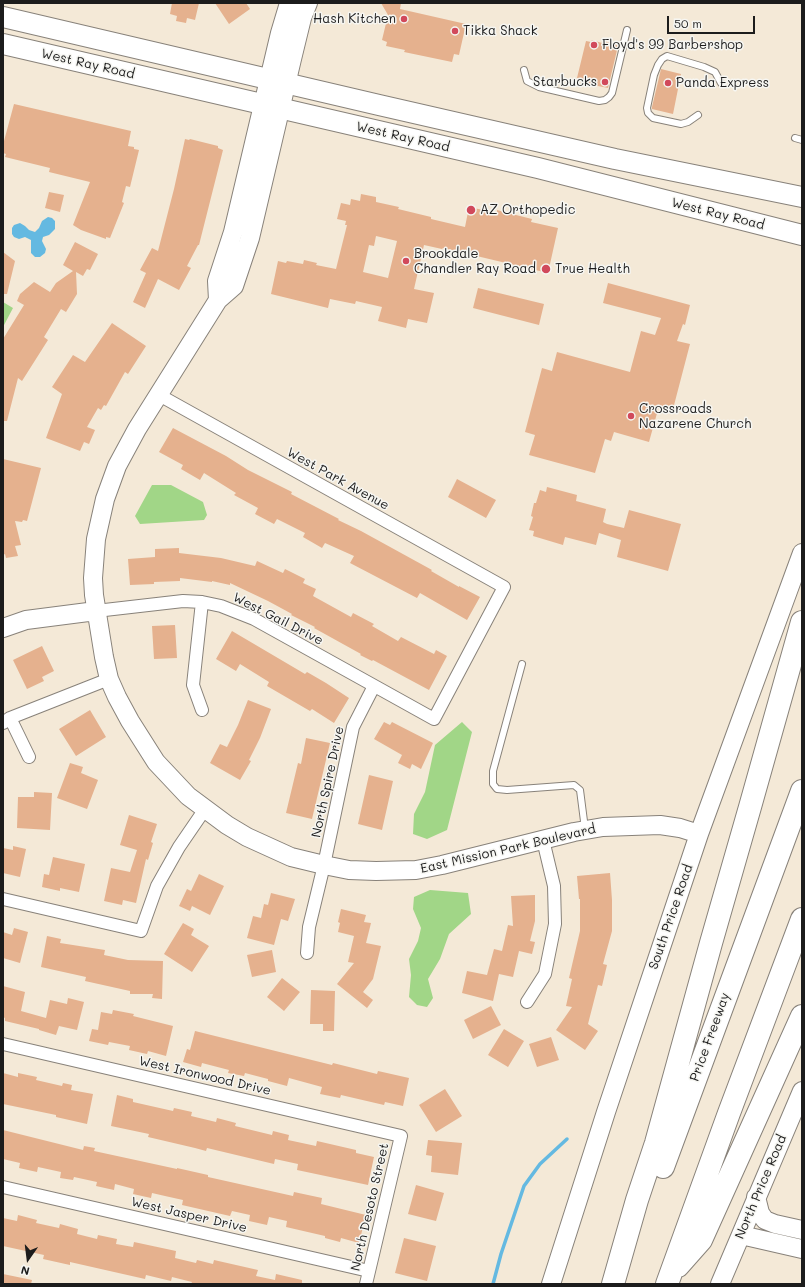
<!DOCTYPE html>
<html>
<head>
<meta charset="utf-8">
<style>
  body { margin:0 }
  #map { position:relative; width:805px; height:1287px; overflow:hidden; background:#f4e9d7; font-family:Mali,sans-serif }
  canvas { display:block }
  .frame { position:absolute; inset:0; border:4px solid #1c1c1c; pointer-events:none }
  .north { position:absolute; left:8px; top:1239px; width:40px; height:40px; -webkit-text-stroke:3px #f6f6f2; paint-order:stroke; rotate:194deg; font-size:11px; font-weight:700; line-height:16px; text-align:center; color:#1c1c1c }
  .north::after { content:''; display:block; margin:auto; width:14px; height:18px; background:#1c1c1c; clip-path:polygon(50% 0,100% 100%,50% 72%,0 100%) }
  .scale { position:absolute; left:667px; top:16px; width:88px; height:18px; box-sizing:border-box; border:2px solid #1c1c1c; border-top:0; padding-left:5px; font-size:12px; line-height:14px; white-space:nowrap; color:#1c1c1c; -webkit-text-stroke:3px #f6f6f2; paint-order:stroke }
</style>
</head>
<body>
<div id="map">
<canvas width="805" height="1287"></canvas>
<div class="frame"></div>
<div class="north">N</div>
<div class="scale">50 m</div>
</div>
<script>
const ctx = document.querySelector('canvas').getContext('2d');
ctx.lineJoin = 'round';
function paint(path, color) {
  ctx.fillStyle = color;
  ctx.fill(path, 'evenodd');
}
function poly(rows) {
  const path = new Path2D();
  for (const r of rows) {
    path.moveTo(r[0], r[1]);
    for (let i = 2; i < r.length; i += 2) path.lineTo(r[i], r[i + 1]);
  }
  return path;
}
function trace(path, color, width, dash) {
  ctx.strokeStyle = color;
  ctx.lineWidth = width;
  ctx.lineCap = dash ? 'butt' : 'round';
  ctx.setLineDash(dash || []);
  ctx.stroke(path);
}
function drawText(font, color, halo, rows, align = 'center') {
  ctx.font = font + ' Mali,sans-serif';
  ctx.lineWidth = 3;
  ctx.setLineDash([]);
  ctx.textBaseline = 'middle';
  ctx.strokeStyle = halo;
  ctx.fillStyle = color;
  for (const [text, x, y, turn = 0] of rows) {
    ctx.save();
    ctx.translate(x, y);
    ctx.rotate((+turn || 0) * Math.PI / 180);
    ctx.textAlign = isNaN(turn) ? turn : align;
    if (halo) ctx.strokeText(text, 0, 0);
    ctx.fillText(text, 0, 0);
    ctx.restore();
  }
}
const green = poly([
  [3,302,13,308,3,327],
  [152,485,171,485,203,502,207,515,204,520,140,524,135,516],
  [462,722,472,732,447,830,427,839,413,834,414,814,425,792,435,745],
  [430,890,468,893,471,914,449,934,440,959,428,979,433,998,427,1007,417,1005,409,997,411,975,409,959,418,941,421,928,413,909,414,897]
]);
const water = poly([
  [48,217,52,218,55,221,55,229,49,235,43,237,42,241,46,249,45,253,40,257,35,257,31,253,31,240,25,237,19,239,14,237,12,234,12,228,14,225,20,223,25,226,29,230,35,232,39,228,42,221]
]);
const stream = poly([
  [493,1284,501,1254,524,1186,540,1164,567,1139]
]);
const building = poly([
  [172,3,199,3,195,20,187,18,186,23,176,21,177,16,170,14],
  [215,3,246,3,250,9,229,24],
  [381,3,401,3,400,9,466,24,459,55,454,54,452,62,404,52,405,50,386,46,387,42,382,40,388,15],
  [592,40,602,43,603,41,616,44,616,45,618,46,608,88,583,83,583,82,581,81,582,79,577,78,586,41,591,42],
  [661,69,681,74,673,114,652,109,652,107],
  [14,104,131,131,128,146,134,147,134,149,139,150,130,187,126,186,122,202,124,203,110,238,106,237,106,239,81,230,73,225,90,182,49,172,50,168,5,157,6,154,3,153,3,141,4,141],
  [185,139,189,140,190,139,218,146,218,148,223,150,199,245,198,245,187,266,191,268,179,290,158,279,145,308,133,302,146,273,140,270,152,248,158,251,174,189],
  [49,192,64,195,60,212,45,208],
  [361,194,376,197,376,202,399,207,398,209,431,217,431,219,465,227,469,207,497,213,497,210,512,214,532,219,531,222,558,228,548,273,443,248,442,249,424,245,414,289,434,293,427,323,408,319,406,328,378,321,382,307,356,301,355,304,330,299,328,308,271,294,278,261,286,263,287,261,303,264,304,260,317,263,316,265,336,269,347,225,345,225,346,221,337,219,341,203,350,205,351,199,360,201],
  [376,236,397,241,388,278,363,272,369,245,374,246],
  [75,242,98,254,90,270,87,269,83,276,76,272,77,294,66,312,61,309,44,337,48,340,22,381,18,378,7,421,3,421,3,339,24,305,17,301,20,294,34,282,50,292,56,283,73,271,63,265],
  [3,252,15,261,7,294,3,294],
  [608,283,690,305,685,325,683,324,677,341,690,344,673,409,659,406,649,442,614,432,611,441,605,439,595,473,529,455,535,435,525,432,542,368,552,371,557,352,630,372,641,331,655,335,661,318,603,303],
  [478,288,544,304,539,325,473,308],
  [112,323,146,346,128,374,125,372,106,406,104,405,101,410,98,408,87,427,95,430,89,444,84,442,80,451,46,438,62,394,52,387,73,355,85,362],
  [173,428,226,456,248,470,292,492,291,494,339,519,338,520,361,531,432,570,431,571,459,587,459,586,480,597,467,620,420,593,417,598,350,563,354,556,325,543,322,548,303,537,305,533,277,519,274,524,255,514,258,508,234,495,236,493,204,473,200,480,181,469,183,465,159,452],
  [3,459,41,468,27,521,23,520,22,522,15,521,21,545,15,546,18,556,6,558,5,554,3,555],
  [457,479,496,500,486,518,448,497],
  [547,487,577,495,576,501,606,509,603,522,607,524,624,528,629,510,681,524,668,571,617,557,621,540,599,533,596,545,565,537,563,545,533,536,534,531,529,530,533,517,531,516,534,503,536,503,540,490,546,492],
  [179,548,179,553,221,558,255,566,257,561,283,573,285,569,305,579,303,583,316,589,313,596,351,617,353,613,374,624,372,626,398,641,401,637,434,654,436,650,447,656,429,690,373,660,372,661,360,655,361,654,314,628,315,627,291,615,292,614,268,601,230,583,230,585,212,581,212,582,180,578,180,581,154,582,154,584,130,585,128,559,155,557,155,549],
  [175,625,177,658,154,659,152,626],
  [232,631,305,674,307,672,326,683,349,698,334,723,312,709,310,711,267,686,269,682,240,664,236,671,216,659],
  [42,646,54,671,42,677,44,681,27,689,13,660],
  [248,700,271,709,260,738,249,760,251,761,240,780,210,763,220,744,227,747,238,725],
  [90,710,106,737,76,756,59,729],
  [384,722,390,725,392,722,433,743,421,769,412,764,410,769,398,763,402,755,374,739],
  [306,738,330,743,312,819,286,813,298,763,301,764],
  [70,763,83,767,81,773,98,780,87,809,57,798],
  [369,775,393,781,382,830,358,824],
  [34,792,52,793,50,830,17,828,18,797,34,797],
  [129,815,157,824,151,842,153,843,148,860,146,859,136,903,123,900,122,905,104,901,111,868,130,872,137,850,120,845],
  [13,846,26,849,20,877,3,873,3,848,13,850],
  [53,857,85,864,79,892,60,888,60,891,42,887,44,874,49,875],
  [610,873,612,900,612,931,603,964,607,965,602,986,598,985,588,1024,598,1031,585,1050,556,1030,572,1007,566,1006,572,979,569,978,580,931,580,899,579,899,577,876],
  [199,874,224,886,210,915,192,906,190,911,179,906,187,889,191,891],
  [271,893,295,899,288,921,281,919,274,945,247,938,253,916,261,918,264,904,268,905],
  [535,895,535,921,530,941,535,942,532,954,519,951,513,977,499,974,493,1001,462,993,467,971,487,975,494,949,502,951,508,925,513,926,511,896],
  [341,909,366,915,364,922,371,923,366,943,381,946,373,979,363,992,373,1000,367,1008,337,984,354,963,348,962,354,936,338,932,340,923,338,922],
  [183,923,194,929,191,935,209,946,192,972,164,954],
  [14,928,28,932,20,963,3,958,3,932,12,935],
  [47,936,61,939,60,943,105,950,104,955,128,960,163,961,162,999,152,998,153,994,130,994,130,991,85,981,86,977,41,967],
  [272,950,276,972,252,977,247,955],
  [282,978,300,992,284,1011,267,997],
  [3,986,25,992,21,1011,46,1018,50,1000,67,1004,68,998,84,1002,77,1030,59,1026,56,1035,39,1030,39,1029,5,1021,5,1018,3,1017],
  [311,990,335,991,334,1031,323,1031,323,1024,310,1024],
  [491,1006,501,1025,473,1039,464,1020],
  [113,1010,134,1014,133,1016,173,1026,166,1056,148,1051,147,1054,129,1050,130,1046,109,1042,108,1045,89,1041,92,1029,98,1030,101,1012,112,1014],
  [504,1029,524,1041,508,1067,488,1055],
  [195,1031,332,1065,333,1063,377,1074,378,1071,409,1078,403,1106,385,1102,384,1105,341,1095,340,1098,320,1094,322,1087,289,1078,287,1086,268,1081,268,1079,245,1073,244,1076,228,1073,229,1070,202,1063,201,1067,183,1062,187,1049,190,1050],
  [551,1037,559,1060,537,1067,529,1044],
  [3,1073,18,1077,18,1073,37,1077,36,1080,62,1086,63,1083,72,1085,71,1090,93,1094,87,1124,56,1117,56,1115,3,1104],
  [445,1089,462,1116,436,1132,419,1105],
  [117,1095,133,1099,133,1102,173,1111,174,1108,192,1112,191,1116,216,1122,217,1118,236,1123,235,1126,272,1135,273,1131,289,1135,288,1140,316,1146,317,1141,356,1150,356,1153,374,1157,368,1185,297,1170,298,1164,275,1159,274,1164,207,1148,206,1151,195,1148,148,1137,149,1134,111,1126],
  [3,1130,83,1150,84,1146,95,1148,94,1151,177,1169,177,1168,208,1175,208,1177,293,1196,294,1192,322,1198,321,1204,366,1215,359,1243,341,1238,340,1242,325,1238,325,1236,286,1227,287,1221,269,1217,267,1225,249,1221,250,1215,232,1211,230,1216,182,1205,183,1200,165,1196,152,1193,151,1198,133,1194,134,1189,115,1184,114,1190,96,1186,97,1182,74,1177,73,1180,60,1178,61,1172,38,1167,37,1172,19,1168,20,1163,3,1159],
  [428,1140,462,1143,458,1175,431,1172,432,1156,426,1155],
  [416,1185,444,1193,436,1221,408,1214],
  [18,1215,37,1220,36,1223,59,1228,60,1224,78,1229,77,1234,97,1239,98,1235,117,1239,116,1244,133,1247,134,1242,176,1251,175,1258,196,1263,197,1260,213,1264,214,1260,258,1270,256,1276,275,1280,276,1274,302,1280,302,1284,191,1284,192,1282,172,1277,171,1281,146,1275,145,1279,70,1262,70,1265,43,1259,44,1255,3,1246,3,1218,17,1221],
  [404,1238,436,1246,427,1281,395,1273],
  [3,1274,32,1280,31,1284,3,1284]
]);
const lane = poly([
  [524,70,527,81,539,87,599,101,605,100,609,97,612,93,627,30],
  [698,115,688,122,681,124,653,118,648,113,647,108,654,75,658,65,662,59,667,56,704,67,715,72,721,83],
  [795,138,802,140],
  [522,664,493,771,493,784,497,789,507,790,574,785,580,790,585,829]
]);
const street = poly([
  [96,611,183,601,202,602,221,606,254,619,434,719,504,587,159,395],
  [202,710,193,685,202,602],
  [10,718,29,757],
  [3,723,10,718,109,679],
  [3,899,141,931,157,886,179,847,205,809],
  [307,953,309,927,324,865,353,727,374,686],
  [527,1002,545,974,555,924,554,886,543,840],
  [3,1044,401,1136,366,1284],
  [3,1187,369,1271]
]);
const secondary = poly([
  [308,3,302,18,292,59,250,238,234,286,218,300,137,429,117,466,105,499,96,539,93,578,94,595,104,657,109,679,117,697,130,721,156,762,188,796,227,825,247,837,291,857,324,865,349,870,376,871,416,870,442,865,574,832,603,827,660,825,680,828,699,834],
  [218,300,217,281,233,232,280,33,289,3],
  [3,628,26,620,96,611],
  [756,1197,760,1213,765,1220,775,1224,802,1230],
  [741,1235,802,1249],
  [551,1284,606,1112,699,834,802,553],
  [720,1284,802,1091]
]);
const primary = poly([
  [3,17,379,105,615,159,802,197],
  [3,44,538,168,802,235]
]);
const highway = poly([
  [663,1167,802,791],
  [678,1266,701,1240,802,1016],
  [613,1284,637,1200,656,1143,711,943,750,807,802,622],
  [667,1284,729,1113,802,919]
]);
const markers = [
  [404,19,4,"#d1495b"],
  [455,31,4,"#d1495b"],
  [594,45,4,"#d1495b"],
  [605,82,4,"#d1495b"],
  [668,83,4,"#d1495b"],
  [471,210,5,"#d1495b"],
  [406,261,4,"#d1495b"],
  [546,269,5,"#d1495b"],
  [631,416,4,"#d1495b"]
];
const poiNames = [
  ["Hash Kitchen",396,19,"right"],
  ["Tikka Shack",463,31],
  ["Floyd's 99 Barbershop",602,45],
  ["Starbucks",597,82,"right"],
  ["Panda Express",676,83],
  ["AZ Orthopedic",480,210],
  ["Brookdale",414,254],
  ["Chandler Ray Road",414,269],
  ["True Health",555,269],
  ["Crossroads",639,409],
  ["Nazarene Church",639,424]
];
const streetNames = [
  ["West Ray Road",88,64,13],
  ["West Ray Road",403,137,13],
  ["West Ray Road",718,214,14],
  ["West Park Avenue",338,479,29],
  ["West Gail Drive",278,619,27],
  ["North Spire Drive",328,782,-78],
  ["East Mission Park Boulevard",508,849,-13],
  ["South Price Road",671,917,-71],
  ["Price Freeway",710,1037,-70],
  ["West Ironwood Drive",205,1076,13],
  ["North Price Road",761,1187,-67],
  ["North Desoto Street",370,1207,-77],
  ["West Jasper Drive",189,1215,13]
];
paint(green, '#a1d687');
paint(water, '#64b9e1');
trace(stream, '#64b9e1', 3.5);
paint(building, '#e5b18e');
trace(lane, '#88827a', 8);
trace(street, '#88827a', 14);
trace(secondary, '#88827a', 20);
trace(primary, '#88827a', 22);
trace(highway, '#88827a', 24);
trace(lane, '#fff', 6);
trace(street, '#fff', 12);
trace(secondary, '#fff', 18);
trace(primary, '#fff', 20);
trace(highway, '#fff', 22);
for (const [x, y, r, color] of markers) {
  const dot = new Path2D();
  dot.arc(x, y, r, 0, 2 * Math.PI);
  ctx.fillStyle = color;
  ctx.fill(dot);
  trace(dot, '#f6f6f2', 1.5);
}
drawText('13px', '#1c1c1c', '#f6f6f2', poiNames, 'left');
drawText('13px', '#1c1c1c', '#f6f6f2', streetNames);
</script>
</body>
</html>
